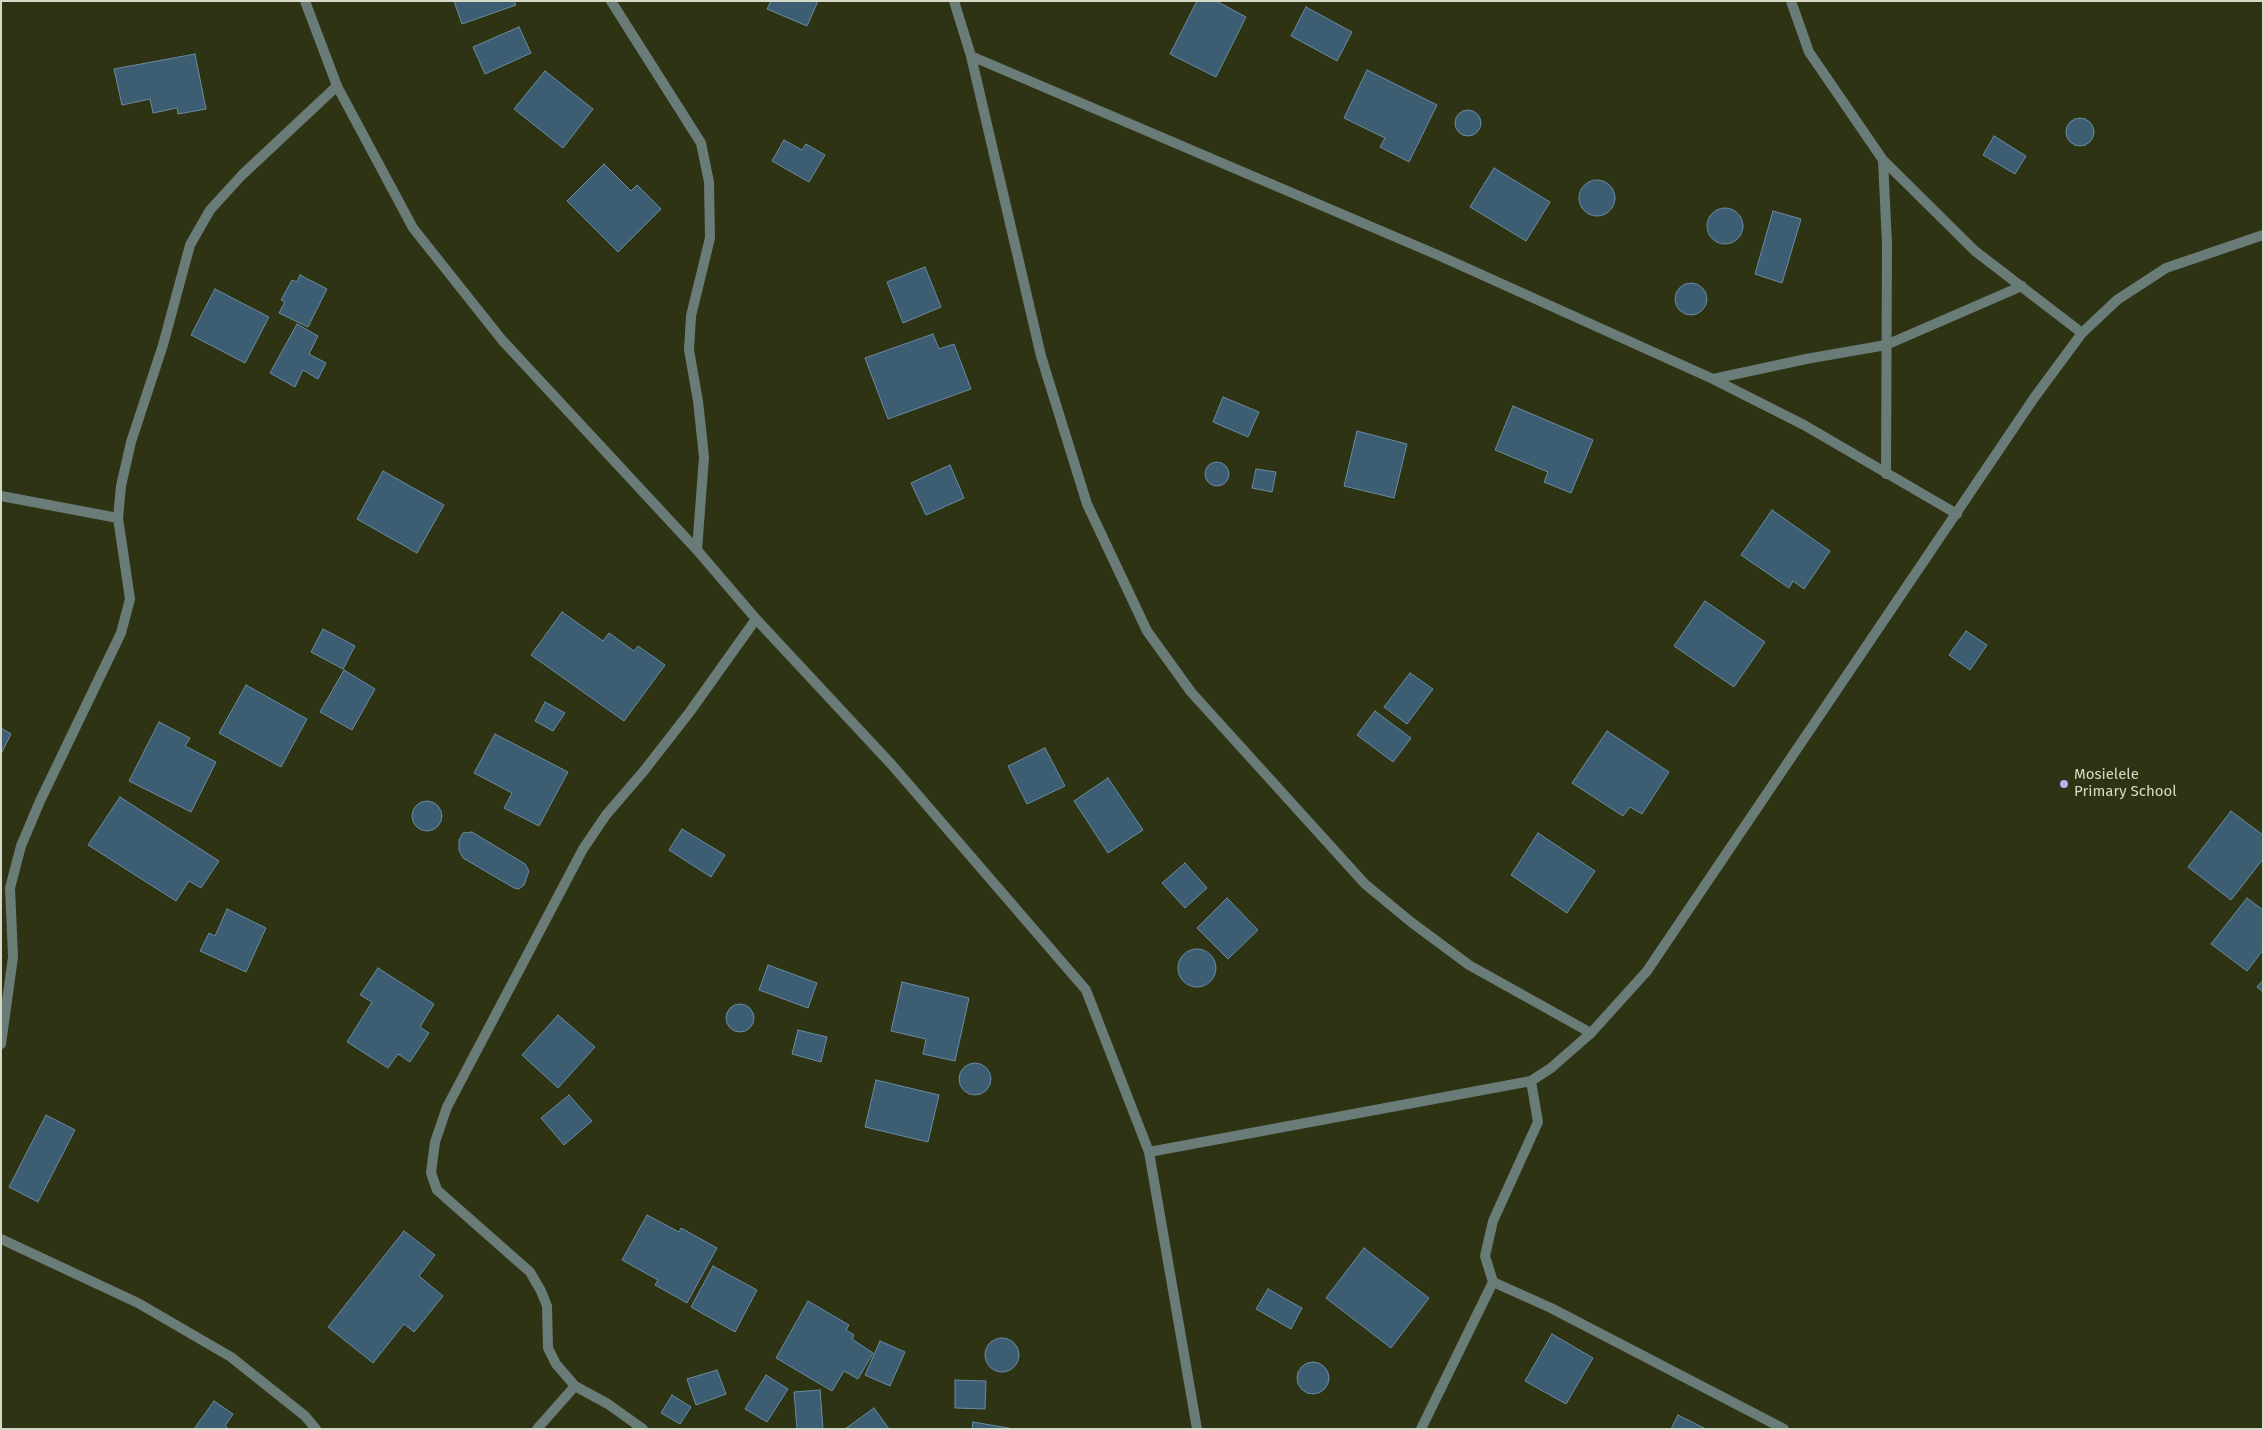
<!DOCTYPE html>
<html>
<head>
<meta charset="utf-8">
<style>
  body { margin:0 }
  #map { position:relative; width:2264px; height:1430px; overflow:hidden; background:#2d3313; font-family:"Fira Sans",sans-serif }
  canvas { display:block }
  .frame { position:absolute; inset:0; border:2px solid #d5d9c6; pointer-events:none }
</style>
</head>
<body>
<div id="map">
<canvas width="2264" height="1430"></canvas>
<div class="frame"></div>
</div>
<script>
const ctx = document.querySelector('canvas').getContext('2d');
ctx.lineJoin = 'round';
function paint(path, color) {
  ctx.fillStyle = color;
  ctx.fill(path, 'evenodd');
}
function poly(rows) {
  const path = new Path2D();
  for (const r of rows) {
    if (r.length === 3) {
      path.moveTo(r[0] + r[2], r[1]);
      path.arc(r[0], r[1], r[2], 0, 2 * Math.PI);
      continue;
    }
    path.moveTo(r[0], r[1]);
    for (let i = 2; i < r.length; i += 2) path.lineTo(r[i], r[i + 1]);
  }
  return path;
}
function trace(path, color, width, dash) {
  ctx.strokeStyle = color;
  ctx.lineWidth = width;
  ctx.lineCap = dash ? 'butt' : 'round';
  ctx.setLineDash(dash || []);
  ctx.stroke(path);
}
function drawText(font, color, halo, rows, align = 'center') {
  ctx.font = font + ' "Fira Sans",sans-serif';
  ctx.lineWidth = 5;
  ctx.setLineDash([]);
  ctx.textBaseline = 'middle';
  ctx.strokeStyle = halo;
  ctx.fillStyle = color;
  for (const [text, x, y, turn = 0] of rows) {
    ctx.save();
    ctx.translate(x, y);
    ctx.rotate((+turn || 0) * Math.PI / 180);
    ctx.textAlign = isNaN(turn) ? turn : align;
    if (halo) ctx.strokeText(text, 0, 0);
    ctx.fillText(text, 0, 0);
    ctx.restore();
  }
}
const building = poly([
  [454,1,514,1,516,5,462,24,454,1],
  [771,1,818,1,807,26,767,9,771,1],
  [1197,1,1216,1,1246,17,1216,77,1170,54,1197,1],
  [1306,7,1352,32,1337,61,1291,36,1306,7],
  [519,27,531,53,485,74,473,47,519,27],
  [195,54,206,109,178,114,177,108,153,113,150,99,122,105,114,69,195,54],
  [1367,70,1437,105,1409,162,1380,147,1385,138,1344,118,1367,70],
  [545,71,593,109,563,148,514,109,545,71],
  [1468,123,13],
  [2080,132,14],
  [1994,136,2026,156,2015,174,1983,155,1994,136],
  [784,140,802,150,806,144,825,155,809,182,772,161,784,140],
  [604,164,631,191,637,185,661,209,618,252,567,201,604,164],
  [1494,168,1550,202,1526,241,1470,207,1494,168],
  [1597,198,18],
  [1725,226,18],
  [1773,211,1801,219,1782,283,1755,274,1773,211],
  [925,267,941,307,903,323,887,282,925,267],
  [300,275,327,289,308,327,279,313,285,302,281,300,292,280,297,282,300,275],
  [1691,299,16],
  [215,289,269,317,245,363,191,335,215,289],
  [297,324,318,336,309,354,326,363,318,379,303,370,295,387,270,373,297,324],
  [933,334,939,349,954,344,971,389,888,419,865,358,933,334],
  [1223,397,1259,412,1248,437,1213,422,1223,397],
  [1513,406,1593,440,1571,493,1544,482,1548,472,1495,450,1513,406],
  [1357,431,1407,444,1394,498,1344,486,1357,431],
  [1217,474,12],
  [950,465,964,498,926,515,911,483,950,465],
  [1256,469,1276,472,1272,492,1252,488,1256,469],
  [383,471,444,505,417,553,357,519,383,471],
  [1772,510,1830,551,1804,589,1793,581,1789,588,1741,555,1772,510],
  [1705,601,1765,642,1734,687,1674,646,1705,601],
  [562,612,603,641,609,633,634,651,638,646,665,665,624,721,531,655,562,612],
  [323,629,355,646,343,669,311,652,323,629],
  [1966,631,1987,645,1970,670,1949,655,1966,631],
  [344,670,375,689,352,730,320,712,344,670],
  [1410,673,1433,689,1407,724,1384,707,1410,673],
  [246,685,307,719,281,767,219,733,246,685],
  [545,702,565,713,553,731,535,721,545,702],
  [1375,711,1411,738,1393,762,1357,735,1375,711],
  [159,722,190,738,185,746,216,762,191,812,129,781,159,722],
  [1,728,11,734,1,754,1,728],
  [1607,731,1669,772,1642,814,1630,807,1623,816,1572,783,1607,731],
  [495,734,568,772,539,826,504,808,512,793,474,773,495,734],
  [1045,748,1065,786,1027,804,1008,766,1045,748],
  [1108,778,1143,830,1108,853,1074,801,1108,778],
  [120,797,219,861,201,888,189,881,176,901,88,845,120,797],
  [427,816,15],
  [2231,811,2263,835,2263,859,2231,900,2188,867,2231,811],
  [682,829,725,855,711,877,669,850,682,829],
  [472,832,525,864,529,871,524,885,519,889,514,888,463,858,459,850,459,840,463,833,472,832],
  [1538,833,1595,871,1567,913,1511,875,1538,833],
  [1185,863,1207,888,1185,908,1162,883,1185,863],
  [1227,898,1258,930,1228,959,1197,928,1227,898],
  [2247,898,2263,910,2263,950,2247,971,2211,944,2247,898],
  [227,909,266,928,246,972,200,951,209,933,215,936,227,909],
  [1197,968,19],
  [768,965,817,983,808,1008,759,990,768,965],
  [378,968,434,1004,420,1027,429,1033,410,1062,398,1054,388,1068,347,1042,372,1002,360,995,378,968],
  [2263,980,2263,992,2257,987,2263,980],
  [902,982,969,998,955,1061,923,1054,926,1039,891,1031,902,982],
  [740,1018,14],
  [558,1015,595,1047,558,1088,522,1055,558,1015],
  [798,1030,827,1037,821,1062,792,1054,798,1030],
  [975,1079,16],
  [876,1080,939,1095,928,1142,865,1127,876,1080],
  [569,1095,592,1121,564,1145,541,1118,569,1095],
  [46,1115,75,1130,38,1202,9,1187,46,1115],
  [647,1215,679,1232,681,1228,717,1248,687,1303,655,1285,658,1280,622,1260,647,1215],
  [404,1231,435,1255,419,1276,443,1296,414,1332,404,1324,373,1363,328,1327,404,1231],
  [1364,1248,1429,1298,1391,1348,1326,1298,1364,1248],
  [713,1266,757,1290,735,1332,691,1307,713,1266],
  [1268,1289,1302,1308,1291,1329,1256,1309,1268,1289],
  [808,1301,849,1325,846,1330,854,1335,852,1339,873,1353,858,1379,844,1371,832,1391,776,1358,808,1301],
  [1552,1334,1593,1358,1566,1404,1525,1381,1552,1334],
  [1002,1355,17],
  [880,1341,905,1352,890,1386,865,1375,880,1341],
  [1313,1378,16],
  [717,1370,726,1394,696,1405,687,1379,717,1370],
  [766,1375,788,1389,767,1422,745,1409,766,1375],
  [955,1380,986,1381,985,1409,955,1408,955,1380],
  [820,1390,823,1429,797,1429,794,1392,820,1390],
  [672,1395,691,1407,680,1424,661,1413,672,1395],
  [214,1401,233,1414,225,1426,229,1429,194,1429,214,1401],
  [874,1408,889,1429,845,1429,874,1408],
  [1678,1415,1706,1429,1671,1429,1678,1415],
  [973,1422,1014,1429,972,1429,973,1422]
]);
const service = poly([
  [611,1,701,143,709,182,710,238,691,316,689,350,698,401,704,457,697,550],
  [954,1,971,56,1041,356,1087,504,1147,631,1191,692,1365,884,1411,922,1469,965,1591,1033],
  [1791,1,1809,52,1883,160,1975,251,2082,333],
  [971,56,1440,256,1713,379,1804,425,1957,514],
  [1883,160,1887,244,1886,474],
  [1713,379,1806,359,1886,345,2022,286],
  [1,496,118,518],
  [1,1044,13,957,10,888,21,846,40,801,121,633,130,599,118,518,121,486,131,442,163,345,190,245,210,210,242,175,337,86],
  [1,1239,138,1303,231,1357,305,1416,316,1429]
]);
const minor = poly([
  [305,1,337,86,413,228,502,340,697,550,756,619,892,765,1086,990,1149,1152,1197,1429],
  [1149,1152,1531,1081,1551,1068,1591,1033,1647,971,2034,398,2082,333,2117,300,2166,268,2263,235],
  [1493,1282,1551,1308,1784,1429],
  [575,1386,556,1364,548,1348,547,1306,541,1291,530,1272,437,1190,431,1173,435,1142,447,1107,583,849,606,815,643,772,689,713,756,619],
  [537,1429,575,1386,608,1404,643,1429],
  [1421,1429,1493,1282,1485,1256,1493,1221,1538,1122,1531,1081]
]);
const markers = [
  [2064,784,5,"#bfa9f4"]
];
const poiNames = [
  ["Mosielele",2074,775],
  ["Primary School",2074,792]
];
paint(building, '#3c5d72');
trace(building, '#6a8ca2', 1);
trace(service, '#6a7c78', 10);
trace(minor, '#6a7c78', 10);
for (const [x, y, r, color] of markers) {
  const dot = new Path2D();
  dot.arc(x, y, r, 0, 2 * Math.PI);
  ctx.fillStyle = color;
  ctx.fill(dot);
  trace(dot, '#2d3313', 2);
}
drawText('15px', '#d5d9c6', '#2d3313', poiNames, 'left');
</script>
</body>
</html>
